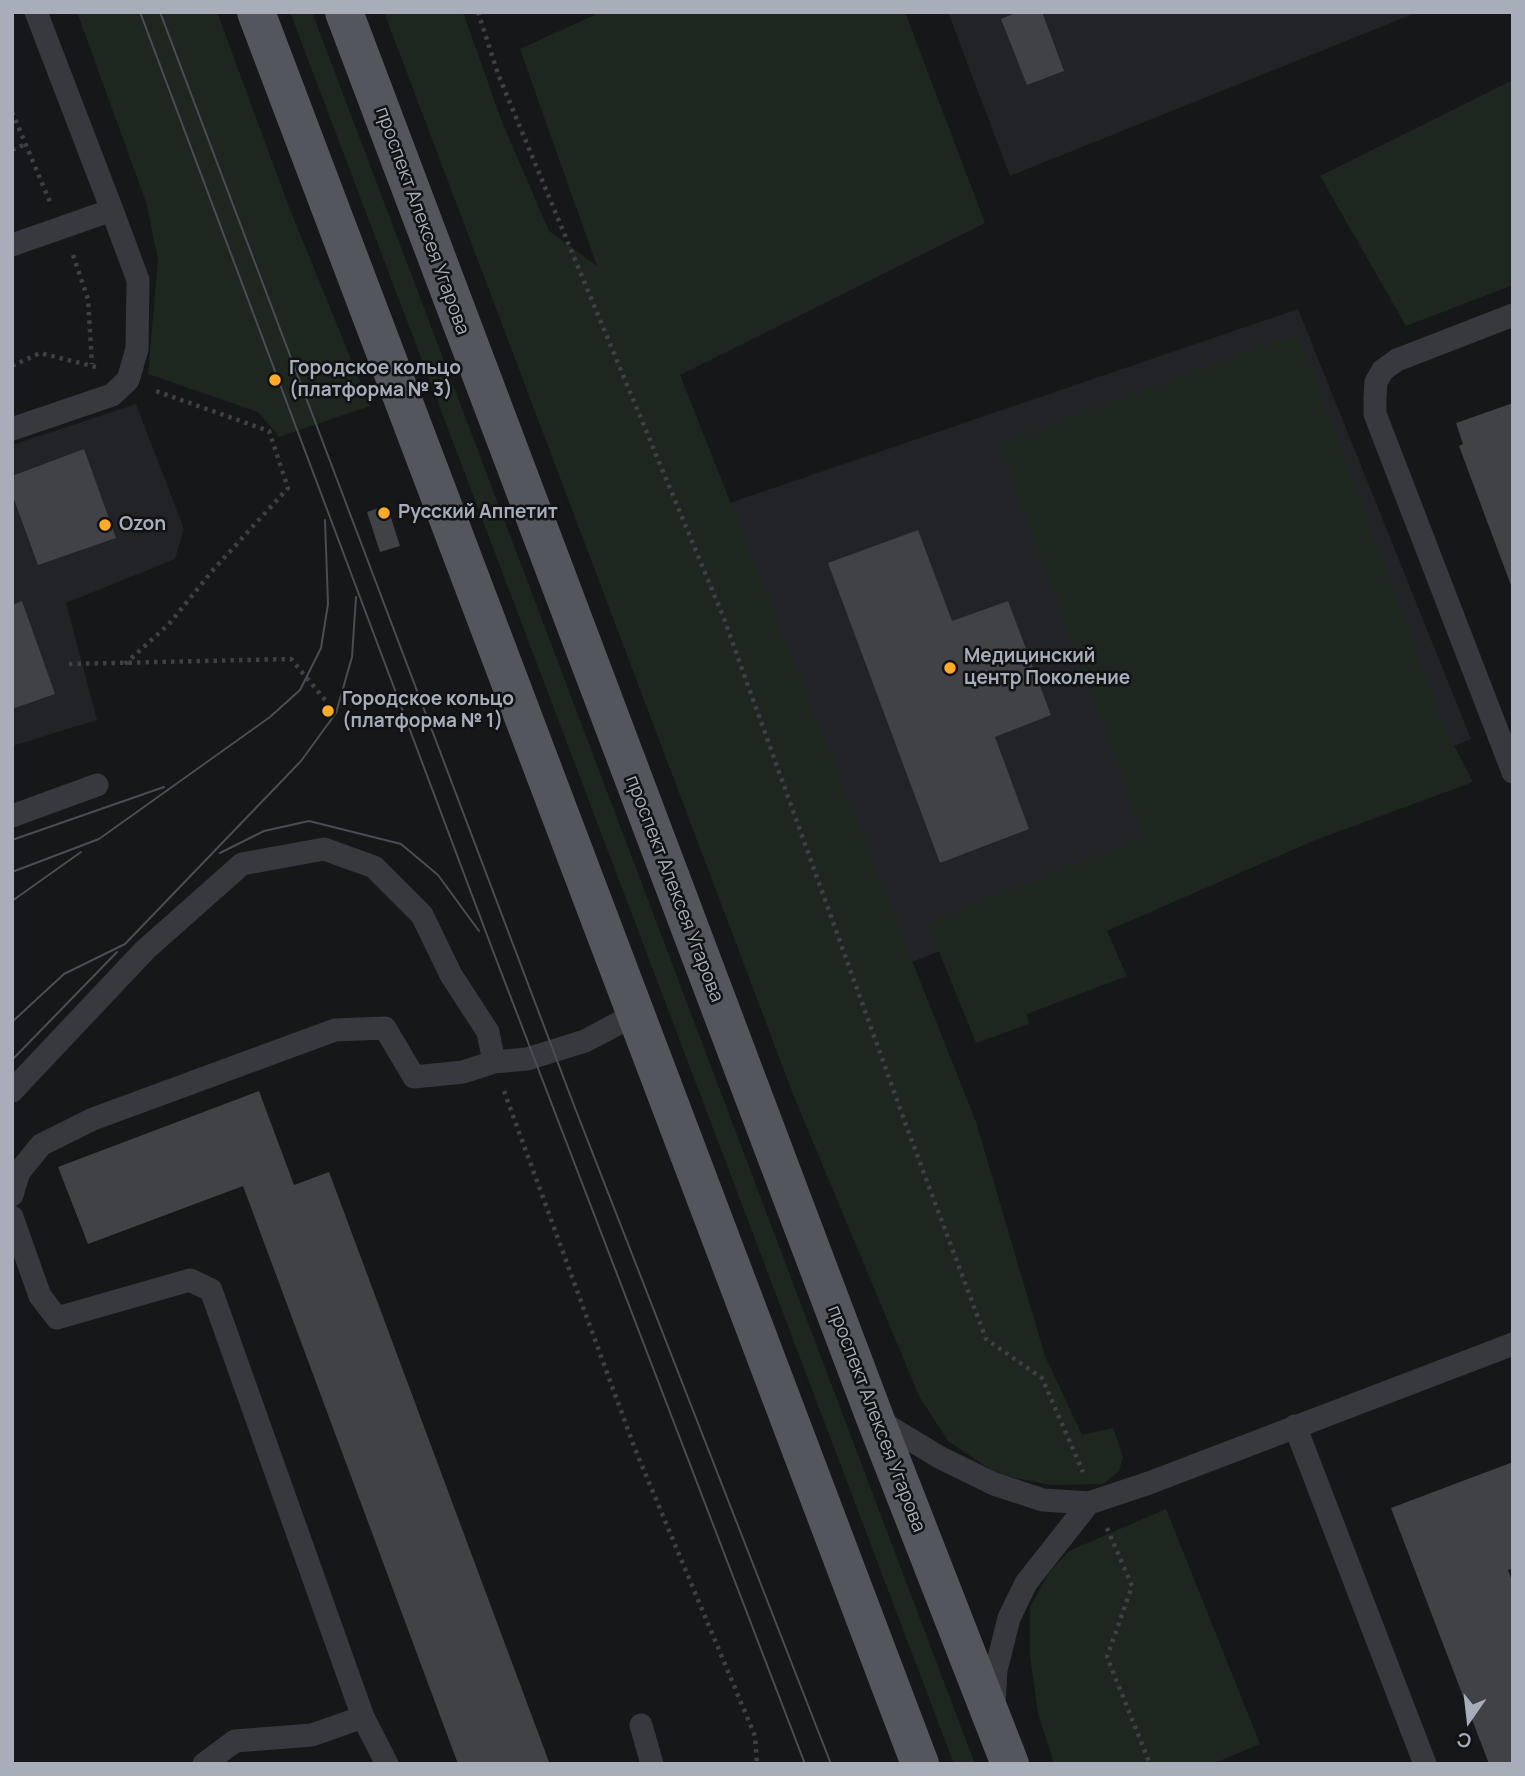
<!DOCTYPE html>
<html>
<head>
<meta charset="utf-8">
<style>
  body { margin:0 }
  #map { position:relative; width:1525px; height:1776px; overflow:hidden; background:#161719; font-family:Manrope,sans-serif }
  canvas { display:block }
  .frame { position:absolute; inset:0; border:14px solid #a7aeba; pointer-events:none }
  .north { position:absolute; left:1434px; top:1685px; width:70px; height:70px; -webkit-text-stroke:5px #111214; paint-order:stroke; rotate:194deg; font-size:19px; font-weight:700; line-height:28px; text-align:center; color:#a7aeba }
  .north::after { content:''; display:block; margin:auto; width:24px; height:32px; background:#a7aeba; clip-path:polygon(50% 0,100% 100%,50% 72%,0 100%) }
</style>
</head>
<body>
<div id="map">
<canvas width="1525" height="1776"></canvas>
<div class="frame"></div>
<div class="north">С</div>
</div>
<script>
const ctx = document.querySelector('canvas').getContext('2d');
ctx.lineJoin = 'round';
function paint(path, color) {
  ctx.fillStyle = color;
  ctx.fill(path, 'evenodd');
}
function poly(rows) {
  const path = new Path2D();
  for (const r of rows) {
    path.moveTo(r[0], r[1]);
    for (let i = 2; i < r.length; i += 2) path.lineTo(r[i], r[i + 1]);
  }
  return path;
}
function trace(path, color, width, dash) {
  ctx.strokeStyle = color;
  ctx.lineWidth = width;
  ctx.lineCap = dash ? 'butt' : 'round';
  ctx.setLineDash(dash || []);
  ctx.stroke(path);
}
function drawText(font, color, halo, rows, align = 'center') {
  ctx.font = font + ' Manrope,sans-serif';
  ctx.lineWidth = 5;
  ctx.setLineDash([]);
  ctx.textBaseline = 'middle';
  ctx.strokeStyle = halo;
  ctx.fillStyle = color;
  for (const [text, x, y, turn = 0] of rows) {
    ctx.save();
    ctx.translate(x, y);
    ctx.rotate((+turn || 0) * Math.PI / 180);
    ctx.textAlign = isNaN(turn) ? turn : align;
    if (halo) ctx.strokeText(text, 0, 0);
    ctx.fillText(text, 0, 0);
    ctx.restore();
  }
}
const built = poly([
  [948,12,1418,12,1010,176],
  [1298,309,1471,739,887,972,709,510],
  [136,404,184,529,175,559,66,603,97,720,12,746,12,445]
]);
const green = poly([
  [77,12,217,12,289,207,370,406,279,437,258,412,148,374,158,259,146,202],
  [290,12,312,12,975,1764,954,1764],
  [384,12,463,12,502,122,549,231,597,266,520,49,601,12,905,12,985,223,680,375,976,1122,1045,1356,1082,1435,1113,1428,1123,1457,1119,1471,1103,1484,1051,1485,997,1474,948,1441,919,1396,793,1094],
  [1513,80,1513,285,1406,326,1320,176],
  [1298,333,1444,726,1473,782,1313,841,1107,931,1127,976,1027,1014,1029,1024,976,1043,927,922,1145,837,999,444],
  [1166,1509,1260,1744,1212,1764,1054,1764,1038,1713,1030,1656,1030,1607,1049,1573,1069,1551]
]);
const building = poly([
  [1018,12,1042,12,1064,71,1027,85,1001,19],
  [1513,403,1513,588,1512,588,1459,446,1463,444,1456,423],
  [84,449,116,538,38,565,12,494,12,476],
  [387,505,400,546,380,552,367,512],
  [918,530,952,621,1008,601,1051,715,995,737,1029,829,940,863,828,563],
  [22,601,55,694,12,709,12,605],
  [259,1091,294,1185,329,1172,549,1762,458,1764,243,1186,88,1244,58,1167],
  [1513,1462,1513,1568,1508,1570,1513,1584,1513,1764,1489,1764,1391,1508]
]);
const path = poly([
  [478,12,498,74,723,616,907,1128,986,1339,1042,1378,1083,1472],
  [12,112,50,202],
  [12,150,26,144],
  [73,255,88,299,92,364],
  [12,366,40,353,100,368],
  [69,664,291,659,336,713],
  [125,664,169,624,213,570,288,488,269,431,153,390],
  [504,1091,635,1449,755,1736,757,1764],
  [1107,1528,1132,1586,1107,1657,1150,1764]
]);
const service = poly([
  [12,245,112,210,36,12],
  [1513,315,1397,360,1383,370,1376,382,1375,397,1375,414,1513,772],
  [12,429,112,395,128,380,137,349,138,280,112,210],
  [12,816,97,785],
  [12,1091,145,950,242,864,324,849,374,867,422,915,451,975,488,1032,494,1062,527,1059,585,1041,636,1014],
  [12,1195,19,1172,41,1145,93,1119,335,1030,385,1028,414,1077,463,1072,494,1062],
  [12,1217,40,1296,57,1318,190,1280,211,1290,363,1717],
  [878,1420,939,1457,994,1484,1043,1500,1089,1503,1149,1483,1513,1344],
  [1295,1426,1425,1764],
  [994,1704,996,1670,1009,1618,1026,1583,1089,1503],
  [641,1725,652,1764],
  [204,1764,235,1741,312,1735,363,1717,387,1764]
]);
const primary = poly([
  [256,12,920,1764],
  [344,12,875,1418,1010,1764]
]);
const tram = poly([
  [140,12,493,951,805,1764],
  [160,12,575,1108,831,1764],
  [12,840,164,787],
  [220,853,264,831,309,821,401,844,438,875,479,931],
  [12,872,99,839,270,717,300,690,321,648,328,604,325,520],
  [12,901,81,852],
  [12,1022,64,974,125,944,301,761,336,713,352,657,356,597],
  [12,1060,117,952]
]);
const markers = [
  [275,380,7,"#ffaa28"],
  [384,513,7,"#ffaa28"],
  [105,525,7,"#ffaa28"],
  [950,668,7,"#ffaa28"],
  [328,711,7,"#ffaa28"]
];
const streetNames = [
  ["проспект Алексея Угарова",422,221,70],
  ["проспект Алексея Угарова",674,889,69],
  ["проспект Алексея Угарова",876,1419,69]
];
const poiNames = [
  ["Городское кольцо",289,369],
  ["(платформа № 3)",289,391],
  ["Русский Аппетит",398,513],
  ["Ozon",119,525],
  ["Медицинский",964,657],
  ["центр Поколение",964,679],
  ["Городское кольцо",342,700],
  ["(платформа № 1)",342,722]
];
paint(built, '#222326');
paint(green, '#1e271f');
paint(building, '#404246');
trace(path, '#3d4045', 4.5, [3.5, 5]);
trace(service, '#37393e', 23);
trace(primary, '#53565d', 38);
trace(tram, '#4a4d53', 2);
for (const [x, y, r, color] of markers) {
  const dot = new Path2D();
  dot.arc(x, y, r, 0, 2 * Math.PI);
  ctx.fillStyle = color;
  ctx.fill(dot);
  trace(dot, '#111214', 2.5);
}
drawText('19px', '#a7aeba', '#111214', streetNames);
drawText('bold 19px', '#a7aeba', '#111214', poiNames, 'left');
</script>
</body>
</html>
